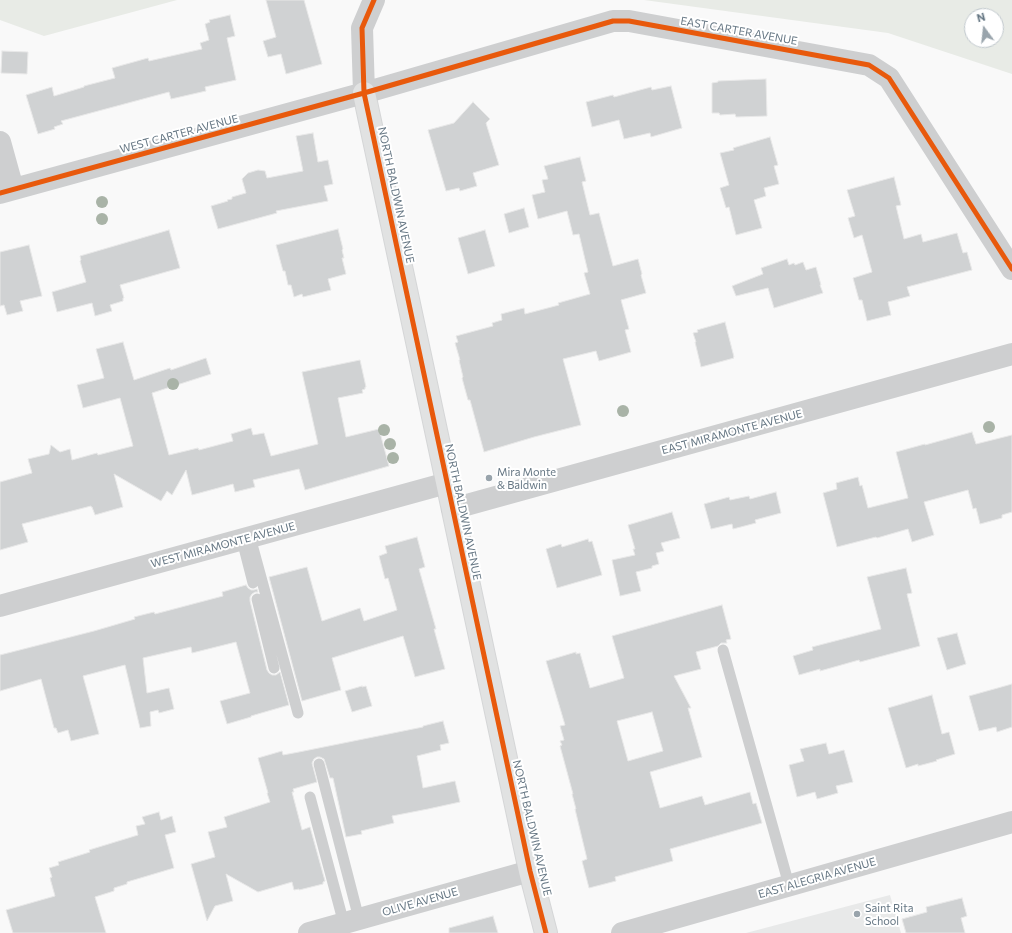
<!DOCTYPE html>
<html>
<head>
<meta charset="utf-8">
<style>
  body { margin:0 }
  #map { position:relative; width:1012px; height:933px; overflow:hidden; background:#f9f9f9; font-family:Commissioner,sans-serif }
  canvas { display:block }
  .north { position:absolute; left:964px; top:8px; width:40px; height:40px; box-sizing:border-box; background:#fff; border:1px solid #c1c8cd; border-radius:50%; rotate:345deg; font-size:11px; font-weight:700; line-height:16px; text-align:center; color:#657683 }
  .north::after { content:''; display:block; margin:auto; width:14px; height:18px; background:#99a4ac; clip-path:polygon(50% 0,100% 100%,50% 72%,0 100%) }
</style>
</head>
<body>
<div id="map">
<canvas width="1012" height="933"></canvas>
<div class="north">N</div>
</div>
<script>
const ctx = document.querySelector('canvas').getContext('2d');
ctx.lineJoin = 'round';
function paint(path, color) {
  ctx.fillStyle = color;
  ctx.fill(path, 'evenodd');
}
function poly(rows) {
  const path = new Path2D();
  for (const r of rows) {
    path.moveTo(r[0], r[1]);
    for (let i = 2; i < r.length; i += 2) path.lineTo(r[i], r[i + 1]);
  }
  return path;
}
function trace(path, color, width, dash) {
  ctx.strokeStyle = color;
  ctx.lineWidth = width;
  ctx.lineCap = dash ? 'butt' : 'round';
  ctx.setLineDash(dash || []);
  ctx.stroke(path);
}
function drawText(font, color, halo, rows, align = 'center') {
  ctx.font = font + ' Commissioner,sans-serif';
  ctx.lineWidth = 4;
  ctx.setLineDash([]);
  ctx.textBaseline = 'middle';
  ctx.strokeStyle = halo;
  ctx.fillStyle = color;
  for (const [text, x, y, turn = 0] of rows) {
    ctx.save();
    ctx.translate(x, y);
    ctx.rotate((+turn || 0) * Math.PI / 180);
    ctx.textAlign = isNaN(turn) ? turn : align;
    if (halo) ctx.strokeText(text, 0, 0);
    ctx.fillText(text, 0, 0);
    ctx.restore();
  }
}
const built = poly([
  [890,895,901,933,746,933]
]);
const green = poly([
  [0,0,177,0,44,36,0,20],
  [644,0,1012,0,1012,74,888,33],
  [972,16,996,16,996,40,972,40]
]);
const building = poly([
  [266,0,304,0,322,64,286,74,281,54,268,57,263,41,276,37,266,0],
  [230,15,235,36,227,38,236,80,205,87,206,91,171,99,169,92,61,121,63,124,54,127,55,129,38,134,26,95,52,87,54,96,84,87,84,86,115,78,112,68,148,58,149,61,202,49,200,43,209,40,205,24,210,22,209,20,230,15],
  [2,51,28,52,27,74,1,73,2,51],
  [766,79,767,116,736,117,735,114,720,115,719,113,712,113,712,83,718,82,718,81,766,79],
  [671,86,682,128,651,137,650,133,624,139,619,120,592,127,586,102,613,95,614,97,651,87,652,90,671,86],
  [473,102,490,119,486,123,499,165,473,173,477,186,460,191,459,188,446,191,428,130,454,123,473,102],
  [313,133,318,162,328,160,333,184,324,186,328,201,276,211,277,213,218,229,211,206,228,201,227,200,232,199,232,197,246,193,242,179,248,173,258,170,265,171,267,178,303,171,296,136,313,133],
  [770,137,778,165,774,166,779,184,764,188,766,196,754,200,762,228,736,235,729,207,726,208,720,188,729,185,720,153,734,150,733,148,770,137],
  [580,157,586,181,582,182,590,215,599,213,613,266,638,259,642,274,641,275,646,293,621,300,629,329,625,330,631,352,599,361,596,351,563,359,581,425,534,437,484,452,470,400,468,400,462,378,463,377,459,360,460,360,455,343,458,342,456,336,493,326,492,323,502,320,501,314,524,308,525,314,559,305,558,303,590,294,584,273,588,272,579,234,573,235,567,211,538,219,532,195,545,192,542,180,548,179,544,166,580,157],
  [894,177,901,205,896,206,904,239,921,234,923,242,957,233,963,253,967,252,972,270,907,287,910,296,888,302,891,315,867,321,862,300,859,300,853,278,872,272,862,235,854,238,848,218,855,216,847,190,894,177],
  [524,208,529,227,509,233,504,214,524,208],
  [338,229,343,249,342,250,344,258,342,258,346,274,328,279,331,290,303,297,302,294,294,297,291,285,288,285,285,271,283,271,276,245,338,229],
  [169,230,180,268,120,285,124,298,123,298,123,301,110,305,112,311,95,316,92,303,57,312,52,292,86,282,80,261,81,260,80,256,169,230],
  [485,230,495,266,468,274,458,238,485,230],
  [29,245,42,296,20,301,23,311,7,315,4,305,0,306,0,252,29,245],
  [787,259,789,265,794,263,795,265,803,262,806,270,816,267,821,285,820,285,823,293,774,308,768,288,736,296,732,286,763,274,761,268,787,259],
  [725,322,734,357,733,357,734,358,701,367,695,342,696,342,693,333,698,332,697,330,725,322],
  [123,342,134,380,170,368,171,370,206,358,211,374,152,393,169,455,198,448,199,450,233,441,231,434,251,428,253,435,264,433,271,456,318,444,302,372,360,360,366,387,365,387,365,389,362,390,363,393,338,398,346,437,379,429,389,466,305,490,299,469,253,480,255,487,235,492,233,484,192,495,186,470,172,495,167,491,161,501,114,474,123,507,95,515,92,507,91,507,91,506,22,524,28,542,0,550,0,482,32,473,28,459,49,454,51,445,60,452,70,449,72,460,97,453,98,455,133,446,120,398,83,408,77,385,104,378,96,349,123,342],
  [972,432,976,444,1012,435,1012,512,1002,515,1002,518,980,524,976,508,973,509,968,490,924,502,934,535,912,542,908,529,877,538,876,537,837,547,823,493,837,489,836,483,858,477,860,486,862,485,868,508,908,498,896,452,925,444,925,445,972,432],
  [776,492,781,513,755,520,756,523,733,529,732,524,711,529,704,504,729,497,730,500,749,496,750,499,776,492],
  [672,512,680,538,661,543,664,551,656,553,659,564,652,566,652,568,636,572,641,591,620,596,612,560,635,555,633,549,635,549,628,525,672,512],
  [417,537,425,567,419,569,436,629,434,629,445,669,415,677,403,636,332,658,341,690,302,701,269,577,307,567,322,621,360,608,364,621,397,610,388,578,385,579,379,556,387,553,385,546,417,537],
  [588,539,589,542,592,541,602,575,557,588,546,549,561,544,562,547,588,539],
  [906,568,912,593,907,594,920,646,860,662,859,660,820,671,820,669,799,675,793,656,813,650,812,647,881,629,867,577,906,568],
  [246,585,248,588,251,590,254,590,257,589,258,592,255,592,252,594,250,597,250,601,267,670,269,673,272,675,276,675,280,672,289,705,251,716,251,717,227,724,220,701,250,693,236,642,192,653,191,647,143,658,147,693,169,688,174,709,159,713,158,710,150,712,151,726,140,728,125,665,83,676,99,734,71,741,68,730,58,733,56,728,54,728,41,679,0,691,0,655,94,631,135,619,134,617,154,612,155,614,223,596,222,592,246,585],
  [722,605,731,639,726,640,727,643,721,643,718,646,696,652,701,669,674,676,691,708,688,708,702,757,650,772,660,808,702,796,705,805,750,792,753,804,756,803,762,823,670,849,673,861,615,877,616,881,589,888,582,861,587,859,575,809,576,809,572,794,573,794,560,746,562,745,560,741,564,740,560,726,565,725,546,661,576,652,576,654,580,653,590,688,624,678,612,636,722,605],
  [652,712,663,751,628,761,617,721,652,712],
  [957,633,966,664,947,670,937,638,957,633],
  [1012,684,1012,727,997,732,996,727,979,731,969,696,1012,684],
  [362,686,362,687,366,686,372,706,352,712,345,691,362,686],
  [932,695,942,734,949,732,955,754,936,760,937,761,918,766,918,764,906,768,888,708,932,695],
  [443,721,449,743,440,745,441,750,417,756,420,771,423,788,455,781,460,802,428,809,392,816,394,823,361,831,362,834,346,837,333,778,330,778,324,759,320,757,317,757,314,759,312,763,317,782,293,789,294,792,292,792,302,830,310,827,325,881,323,882,323,884,299,890,299,889,294,890,292,882,258,892,226,874,233,901,215,906,207,921,191,864,215,857,208,832,227,827,224,817,270,802,267,793,268,793,258,758,282,751,283,755,299,752,423,727,423,726,443,721],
  [826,743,829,754,844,750,853,782,836,786,838,793,817,799,815,792,797,797,789,765,804,761,800,749,826,743],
  [159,812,161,820,172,816,176,832,165,835,174,868,127,882,127,884,114,888,114,891,95,897,106,933,13,933,6,910,55,896,50,878,52,877,49,868,59,865,58,862,90,852,89,850,138,835,136,826,145,824,142,817,159,812],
  [962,898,967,916,961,918,965,933,906,933,902,919,927,912,926,907,962,898],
  [493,916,498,933,449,933,449,928,493,916]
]);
const lane = poly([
  [250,537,298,713],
  [242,540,253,583],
  [257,599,274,668],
  [723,650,789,885],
  [319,764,359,919],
  [310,797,344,924]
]);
const street = poly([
  [364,93,362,28,374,0],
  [0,142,13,189],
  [0,193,364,93,613,21,629,21,869,65,889,78,1012,269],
  [452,509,1012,354],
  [0,606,447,483],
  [309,933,530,871],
  [622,933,1012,822]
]);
const secondary = poly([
  [364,93,530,871,546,933]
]);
const cycleway = poly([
  [374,0,362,28,364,93,530,871,546,933],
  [0,193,364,93,613,21,629,21,869,65,889,78,1012,269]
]);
const trees = [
  [102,202],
  [102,219],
  [173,384],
  [623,411],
  [989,427],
  [384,430],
  [390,444],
  [393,458]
];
const markers = [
  [489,478,4,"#99a4ac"],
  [857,914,4,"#99a4ac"]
];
const streetNames = [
  ["EAST CARTER AVENUE",739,31,10],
  ["WEST CARTER AVENUE",179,134,-15],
  ["NORTH BALDWIN AVENUE",396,195,78],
  ["EAST MIRAMONTE AVENUE",732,432,-15],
  ["NORTH BALDWIN AVENUE",463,512,78],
  ["WEST MIRAMONTE AVENUE",223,545,-15],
  ["NORTH BALDWIN AVENUE",532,828,77],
  ["EAST ALEGRIA AVENUE",817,878,-16],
  ["OLIVE AVENUE",420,902,-16]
];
const poiNames = [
  ["Mira Monte",497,472],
  ["& Baldwin",497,485],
  ["Saint Rita",865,908],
  ["School",865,921]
];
paint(built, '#e8e9e9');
paint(green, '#e8ebe6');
paint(building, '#d0d2d3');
trace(building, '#e8e8e8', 1);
trace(secondary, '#d5d6d7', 24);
trace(lane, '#cecfd0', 11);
trace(street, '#cecfd0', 22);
trace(secondary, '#e1e2e2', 22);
trace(cycleway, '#e8590c', 5);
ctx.fillStyle = '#a9b3a7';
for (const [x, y] of trees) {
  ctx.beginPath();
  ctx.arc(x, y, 6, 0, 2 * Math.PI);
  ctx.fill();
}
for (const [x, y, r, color] of markers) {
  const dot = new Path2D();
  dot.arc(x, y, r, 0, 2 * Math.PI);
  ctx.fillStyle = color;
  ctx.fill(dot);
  trace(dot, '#fff', 1.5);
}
drawText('11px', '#657683', '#fff', streetNames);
drawText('11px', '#657683', '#fff', poiNames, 'left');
</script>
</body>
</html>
